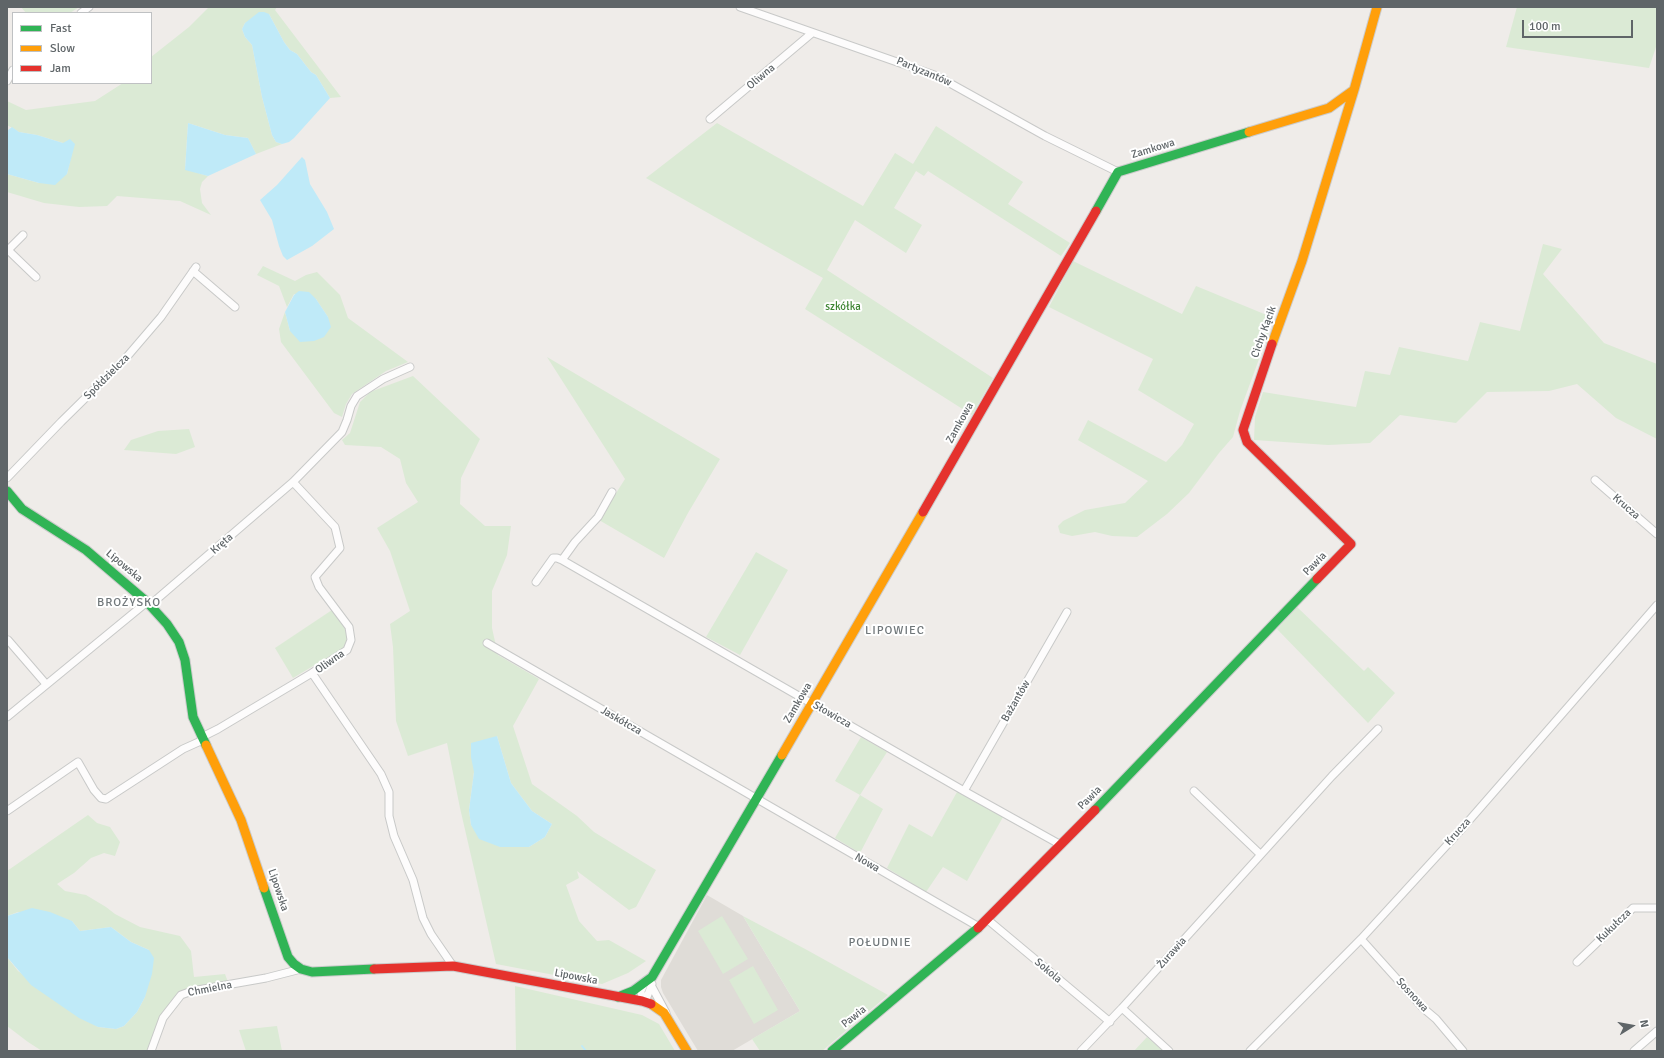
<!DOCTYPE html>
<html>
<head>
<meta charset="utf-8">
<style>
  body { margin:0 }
  #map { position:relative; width:1664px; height:1058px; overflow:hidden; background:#efece9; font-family:Signika,sans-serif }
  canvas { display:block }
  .frame { position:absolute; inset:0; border:8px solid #5f6568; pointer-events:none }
  .legend { position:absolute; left:12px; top:12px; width:140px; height:72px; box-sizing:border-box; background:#fff; border:1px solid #bfc1c3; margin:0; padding:5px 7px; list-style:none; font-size:12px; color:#5f6568 }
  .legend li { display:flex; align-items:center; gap:8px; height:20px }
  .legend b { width:20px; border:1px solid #bfc1c3 }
  .north { position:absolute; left:1612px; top:1006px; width:40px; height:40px; -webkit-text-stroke:3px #fff; paint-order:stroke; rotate:79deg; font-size:11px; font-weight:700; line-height:16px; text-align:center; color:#5f6568 }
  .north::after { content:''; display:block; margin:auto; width:14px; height:18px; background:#5f6568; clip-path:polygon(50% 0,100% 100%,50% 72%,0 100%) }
  .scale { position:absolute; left:1522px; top:20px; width:111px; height:18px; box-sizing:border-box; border:2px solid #5f6568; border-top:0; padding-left:5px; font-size:12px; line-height:14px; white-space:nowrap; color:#5f6568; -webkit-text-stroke:3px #fff; paint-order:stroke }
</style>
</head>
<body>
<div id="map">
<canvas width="1664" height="1058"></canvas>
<div class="frame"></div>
<ul class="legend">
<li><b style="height:5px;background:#30b455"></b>Fast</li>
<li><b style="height:5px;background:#ff9f0a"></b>Slow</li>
<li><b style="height:5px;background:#e5322d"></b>Jam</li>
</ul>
<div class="north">N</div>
<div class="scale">100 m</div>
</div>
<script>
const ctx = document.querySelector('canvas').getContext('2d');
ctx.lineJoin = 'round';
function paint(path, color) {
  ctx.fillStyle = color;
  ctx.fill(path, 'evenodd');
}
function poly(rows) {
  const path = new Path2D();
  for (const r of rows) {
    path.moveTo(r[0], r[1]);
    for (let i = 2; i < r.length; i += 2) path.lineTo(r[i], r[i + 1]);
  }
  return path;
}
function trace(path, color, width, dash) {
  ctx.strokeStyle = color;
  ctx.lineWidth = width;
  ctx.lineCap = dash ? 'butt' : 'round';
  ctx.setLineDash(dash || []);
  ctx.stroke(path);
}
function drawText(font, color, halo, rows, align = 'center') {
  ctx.font = font + ' Signika,sans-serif';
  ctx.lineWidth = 4;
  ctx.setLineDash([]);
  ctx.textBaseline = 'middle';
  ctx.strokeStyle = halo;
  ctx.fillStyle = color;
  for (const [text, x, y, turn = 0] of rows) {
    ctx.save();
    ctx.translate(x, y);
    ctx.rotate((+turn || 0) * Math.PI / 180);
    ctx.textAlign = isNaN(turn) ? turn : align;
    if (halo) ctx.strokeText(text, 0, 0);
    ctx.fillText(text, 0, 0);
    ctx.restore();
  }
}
const education = poly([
  [707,895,743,916,800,1011,732,1051,698,1051,663,993,661,987,661,980]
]);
const green = poly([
  [21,7,79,7,70,13,26,13],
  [209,7,277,7,275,10,341,97,330,98,316,75,311,72,297,54,290,50,284,42,269,14,245,23,242,29,245,37,252,45,262,97,272,135,276,142,282,144,256,154,248,138,225,135,188,123,185,169,208,176,202,182,200,189,202,203,211,215,180,201,117,196,107,206,79,207,44,203,7,192,7,174,39,183,67,174,74,144,63,143,37,135,19,132,7,125,7,101,26,110,64,105,95,101,123,83,151,83,151,57,189,27],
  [1517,7,1657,7,1657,44,1649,68,1506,47],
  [717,123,863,206,895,153,913,164,936,126,1023,182,1008,204,1070,243,1061,256,928,171,924,176,916,171,894,208,922,225,906,253,855,220,827,270,993,378,972,415,805,309,823,278,646,178],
  [1543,244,1562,249,1543,274,1604,343,1657,364,1657,439,1616,418,1577,384,1549,391,1487,392,1456,423,1400,415,1370,443,1328,445,1254,440,1255,417,1263,392,1356,407,1365,371,1390,375,1399,347,1468,361,1480,322,1520,331],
  [1073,261,1182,314,1196,286,1274,318,1240,411,1233,437,1219,453,1189,493,1167,514,1137,537,1112,536,1095,532,1072,536,1060,533,1058,526,1063,521,1085,510,1125,503,1148,481,1078,440,1088,420,1166,462,1182,445,1194,424,1138,390,1153,359,1049,307],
  [263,266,295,281,306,275,317,272,340,295,348,318,408,362,386,371,352,394,346,404,342,417,334,413,281,342,279,329,285,312,290,331,328,317,316,299,294,294,287,307,279,286,257,275],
  [547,357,720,459,688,513,664,558,599,520,625,479],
  [413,376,480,439,461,478,460,504,485,526,511,526,507,555,492,591,492,628,498,655,539,679,513,726,532,784,577,816,594,832,656,870,636,907,629,910,577,871,579,878,566,885,579,921,597,941,609,940,646,961,628,973,602,984,496,964,460,808,447,743,408,756,396,721,393,647,390,624,410,611,390,551,377,528,418,502,406,483,400,459,381,447,345,445,342,440,350,433,360,402,370,392],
  [497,736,511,783,532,811,552,824,545,837,529,847,500,847,471,825,469,810,474,772],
  [189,429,195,447,176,454,124,450,131,440,158,431],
  [756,552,788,570,740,655,706,637],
  [1297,607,1364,671,1368,667,1395,693,1368,723,1277,629],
  [332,610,345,628,348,640,345,647,293,678,275,648],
  [861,737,887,752,860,795,883,809,860,853,835,838,860,795,835,781],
  [957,792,1003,817,967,881,943,867,926,892,887,868,909,824,932,837],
  [88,815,97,823,110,827,120,842,115,856,104,853,91,858,74,873,57,884,65,891,86,895,106,907,115,914,140,927,180,936,191,951,194,977,225,974,228,982,182,991,170,1003,154,1032,149,1048,147,1051,42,1051,28,1042,7,1026,7,957,18,971,98,1027,116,1029,124,1026,137,1012,145,997,149,950,131,942,111,927,80,931,72,921,18,912,7,916,7,871],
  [722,916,748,959,723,974,698,931],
  [743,916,807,950,888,995,822,1051,760,1051,752,1039,800,1011],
  [753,966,778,1010,754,1024,729,980],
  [515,986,642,1015,659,1024,675,1051,516,1051],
  [277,1026,282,1051,246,1051,239,1030],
  [1147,1037,1163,1051,1134,1051]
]);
const water = poly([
  [259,12,264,12,269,14,284,42,290,50,297,54,311,72,316,75,330,98,294,138,289,142,282,144,276,142,272,135,262,97,252,45,245,37,242,29,245,23],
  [188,123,225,135,248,138,256,154,208,176,185,170],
  [12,127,19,132,37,135,63,143,70,139,75,144,67,174,55,185,39,183,7,174,7,131],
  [302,157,305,160,310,184,327,212,334,229,312,246,287,260,283,256,279,246,272,220,260,200,277,185],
  [299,291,309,292,316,299,328,317,331,327,324,337,314,341,300,342,290,331,285,312,294,295],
  [497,736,511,783,532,811,552,824,545,837,529,847,500,847,479,839,471,825,469,810,474,772,471,757,471,743],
  [32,908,50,912,72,921,80,931,111,927,131,942,149,950,154,958,152,974,145,997,137,1012,124,1026,116,1029,98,1027,79,1018,31,985,7,957,7,916]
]);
const stream = poly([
  [582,1046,586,1051]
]);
const street = poly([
  [740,7,937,76,1045,136,1118,172],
  [81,13,89,7],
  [7,81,13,70],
  [710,119,812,33],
  [8,250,36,277],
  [7,251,23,235],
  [193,271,235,307],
  [7,478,61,422,125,359,161,317,196,267],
  [1595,480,1657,534],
  [293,482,335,527,340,548,315,577,319,587,349,627,351,640,347,650,312,673,381,774,389,792,389,816,394,836,413,880,423,918,431,934,453,966],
  [612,492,598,517,575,542,562,560,964,791,1061,845],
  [536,582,553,558,557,558,562,560],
  [150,605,293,482,342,432,347,420,351,406,357,396,383,379,410,367],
  [8,640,46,684],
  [487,643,979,927],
  [7,717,147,602],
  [202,737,218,729,312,673],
  [964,791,1067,612],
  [1194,791,1260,854],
  [7,811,78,762,94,790,101,798,106,799,183,749,203,740],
  [988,920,1110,1022],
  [1361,939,1423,1008,1436,1019,1463,1051],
  [1577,962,1633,908,1657,908],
  [652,987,666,1013],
  [642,1001,641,991,644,984],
  [645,1002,652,984],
  [1122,1008,1169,1051],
  [151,1051,163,1018,181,995,192,991,266,978,301,969],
  [1081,1051,1122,1008,1332,776,1378,729],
  [1250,1051,1361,939,1459,832,1657,605],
  [1634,1051,1657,1031]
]);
const fast = poly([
  [1096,211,1118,172,1249,132],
  [7,491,22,509,86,550,147,602,167,624,179,642,185,660,193,717,206,745],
  [1095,810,1317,579],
  [264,888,288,957,294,964,301,969,312,972,374,969],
  [618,997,633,991,652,977,782,755],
  [832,1051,978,928]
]);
const slow = poly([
  [1249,132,1329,108,1354,90,1377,7],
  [1272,344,1302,261,1354,90],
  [206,745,241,820,264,888],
  [782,755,923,512],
  [651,1004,664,1013,687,1051]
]);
const jam = poly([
  [1272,344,1243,430,1247,442,1351,544,1317,579],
  [923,512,1096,211],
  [978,928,1095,810],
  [374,969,453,966,642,1001,651,1004]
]);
const streetNames = [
  ["Partyzantów",924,72,23],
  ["Oliwna",761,77,-40],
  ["Zamkowa",1153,149,-17],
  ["Cichy Kącik",1264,332,-70],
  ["Spółdzielcza",107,377,-45],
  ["Zamkowa",960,423,-61],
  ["Krucza",1626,507,41],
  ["Kręta",222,544,-41],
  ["Pawia",1315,564,-46],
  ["Lipowska",124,566,40],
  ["Oliwna",330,662,-35],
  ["Bażantów",1016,701,-60],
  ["Zamkowa",798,703,-60],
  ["Słowicza",832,715,30],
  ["Jaskółcza",621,721,30],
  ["Pawia",1090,798,-45],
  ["Krucza",1458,832,-48],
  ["Nowa",867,863,30],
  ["Lipowska",278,890,71],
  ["Kukułcza",1614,926,-44],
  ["Żurawia",1172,953,-48],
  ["Sokola",1048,971,40],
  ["Lipowska",576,977,11],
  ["Chmielna",210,989,-11],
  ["Sosnowa",1412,995,47],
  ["Pawia",854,1017,-39]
];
const parkNames = [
  ["szkółka",843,307]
];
const neighbourhoodNames = [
  ["BROŻYSKO",129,603],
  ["LIPOWIEC",895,631],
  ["POŁUDNIE",880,943]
];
paint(education, '#dfdcd7');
paint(green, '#dbead5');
paint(water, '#bfeaf8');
trace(stream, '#bfeaf8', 2);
trace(street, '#c8c9c8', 9);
trace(fast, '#cbcbcb', 11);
trace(slow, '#cbcbcb', 11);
trace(jam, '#cbcbcb', 11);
trace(street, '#fdfcfc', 7);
trace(fast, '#30b455', 9);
trace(slow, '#ff9f0a', 9);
trace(jam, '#e5322d', 9);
drawText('11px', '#5f6568', '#fff', streetNames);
drawText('11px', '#3c8431', '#fff', parkNames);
ctx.letterSpacing = '1px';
drawText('12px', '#70777a', '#fff', neighbourhoodNames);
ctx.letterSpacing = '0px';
</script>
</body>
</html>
